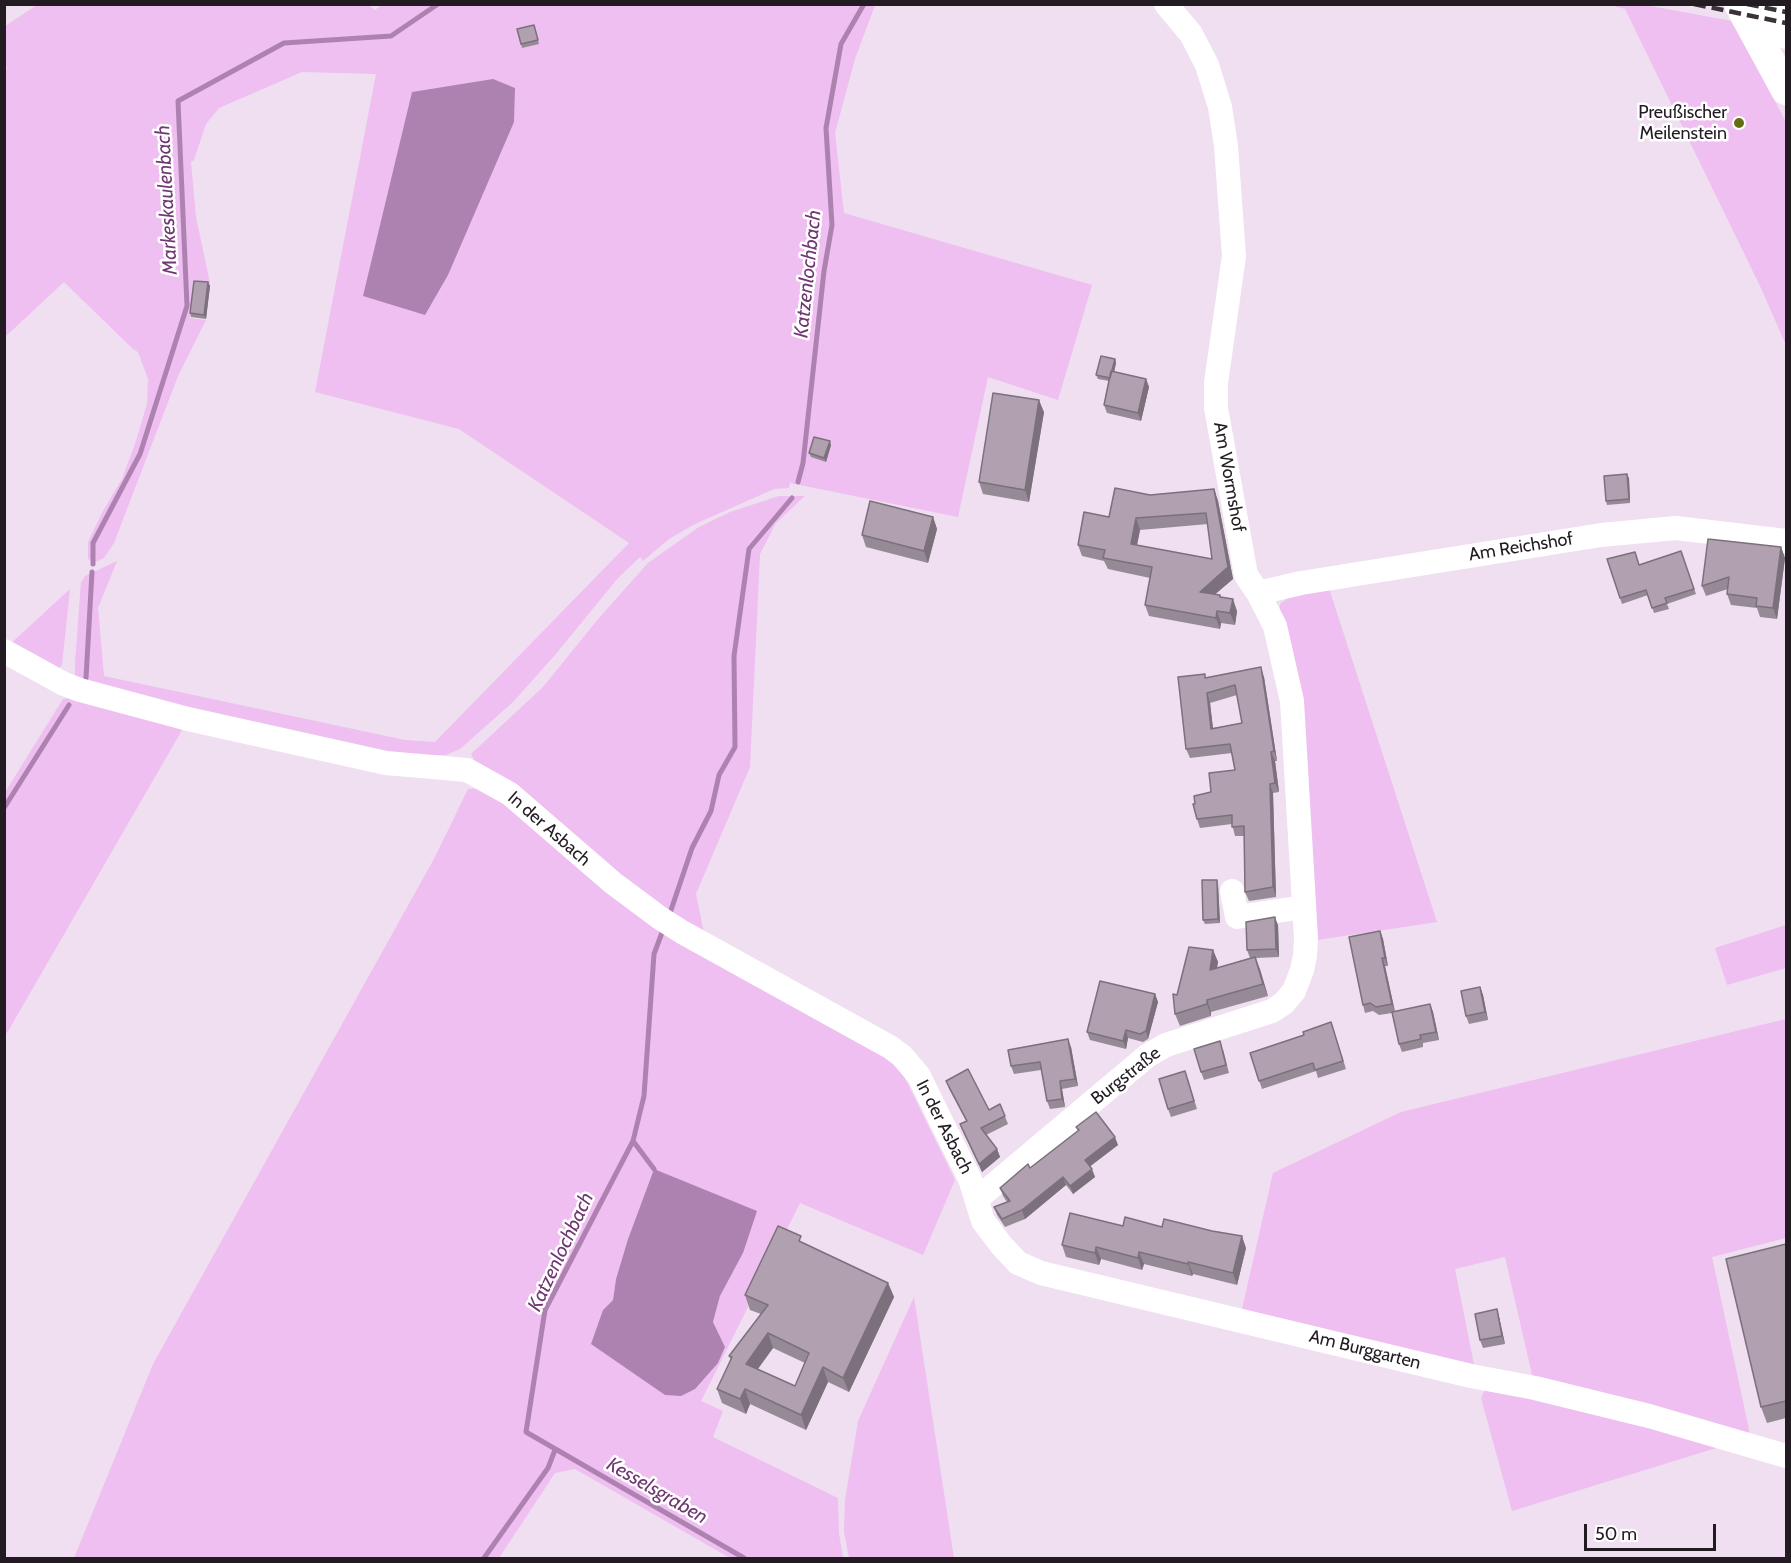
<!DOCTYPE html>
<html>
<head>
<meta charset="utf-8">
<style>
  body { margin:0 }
  #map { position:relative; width:1791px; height:1563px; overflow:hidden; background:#efdff0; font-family:Cabin,sans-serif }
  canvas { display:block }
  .frame { position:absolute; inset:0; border:6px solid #221c22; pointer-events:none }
  .scale { position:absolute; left:1584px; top:1524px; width:132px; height:27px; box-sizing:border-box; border:3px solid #221c22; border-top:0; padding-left:8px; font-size:18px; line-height:21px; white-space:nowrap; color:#221c22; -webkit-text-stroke:4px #fff; paint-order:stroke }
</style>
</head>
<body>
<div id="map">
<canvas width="1791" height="1563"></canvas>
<div class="frame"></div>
<div class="scale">50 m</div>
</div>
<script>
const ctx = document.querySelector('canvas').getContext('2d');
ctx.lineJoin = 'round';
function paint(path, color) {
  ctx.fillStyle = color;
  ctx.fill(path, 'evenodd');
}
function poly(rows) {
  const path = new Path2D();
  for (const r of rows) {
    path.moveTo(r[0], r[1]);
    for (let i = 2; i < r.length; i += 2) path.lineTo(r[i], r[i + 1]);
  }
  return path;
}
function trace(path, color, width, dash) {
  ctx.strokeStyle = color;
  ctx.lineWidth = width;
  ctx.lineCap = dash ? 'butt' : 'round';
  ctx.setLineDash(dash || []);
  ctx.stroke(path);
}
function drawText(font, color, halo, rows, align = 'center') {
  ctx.font = font + ' Cabin,sans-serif';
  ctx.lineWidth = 5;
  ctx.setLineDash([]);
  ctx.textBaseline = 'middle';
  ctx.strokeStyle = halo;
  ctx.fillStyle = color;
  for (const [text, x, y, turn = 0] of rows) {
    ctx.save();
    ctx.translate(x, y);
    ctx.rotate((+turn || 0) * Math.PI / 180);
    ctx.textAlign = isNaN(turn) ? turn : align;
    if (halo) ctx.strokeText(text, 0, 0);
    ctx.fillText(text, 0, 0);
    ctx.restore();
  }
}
const green = poly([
  [367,4,375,10,383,4,875,5,855,59,835,133,844,213,1092,285,1058,400,988,377,958,517,790,483,789,488,774,489,695,524,669,539,643,561,640,557,618,578,555,655,513,702,460,749,446,755,403,756,81,683,75,675,75,662,81,582,85,576,117,561,98,608,104,676,405,740,435,742,629,543,459,429,315,392,376,74,302,72,219,108,206,124,194,160,191,162,196,217,210,283,194,283,190,318,206,320,178,376,114,543,104,558,95,562,88,559,88,542,103,511,122,479,135,444,147,404,148,379,138,352,133,349,64,282,5,337,4,71,7,69,5,64,5,26,37,5],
  [1610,5,1645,5,1732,21,1786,122,1786,345,1760,286,1625,9],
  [779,496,805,496,776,523,760,554,750,767,696,894,705,938,677,925,475,762,471,754,543,687,599,618,648,563,699,527,730,512],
  [1328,585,1437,922,1317,940,1279,621,1280,604,1293,594],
  [70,589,62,665,57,671,7,647],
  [78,696,185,725,7,1033,4,1031,4,794,63,699],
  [485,788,897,1062,955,1180,923,1255,800,1203,701,1401,723,1411,713,1437,838,1498,839,1533,843,1558,730,1558,575,1469,555,1473,499,1558,74,1558,153,1364,435,857,468,789],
  [654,1169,743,1253,720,1296,713,1322,725,1347,665,1395,639,1376,603,1310,613,1300,616,1279,628,1239],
  [1786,925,1786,968,1727,985,1715,948],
  [1786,1019,1786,1238,1712,1257,1750,1434,1533,1379,1505,1257,1455,1269,1474,1365,1242,1309,1273,1173,1401,1112],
  [914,1297,954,1558,849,1558,844,1532,845,1500,858,1421],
  [1485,1389,1527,1394,1726,1445,1512,1511,1481,1398]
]);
const water = poly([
  [493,79,515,88,514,122,448,275,425,315,363,296,412,92],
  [654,1169,757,1211,743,1253,720,1296,713,1322,725,1347,718,1363,695,1389,681,1396,665,1395,591,1344,603,1310,613,1300,616,1279,628,1239]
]);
const stream = poly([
  [798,482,803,463,824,271,832,225,826,128,841,44,864,4],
  [93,564,93,543,140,454,187,306,178,101,284,43,391,36,438,4],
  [86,678,92,572],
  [4,808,69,705],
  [670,913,692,848,711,811,719,775,735,747,734,656,749,549,792,498],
  [663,930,654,954,644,1096,633,1141,545,1310,526,1432,744,1558],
  [633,1141,654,1169],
  [484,1558,548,1468,555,1450]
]);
const minor = poly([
  [1258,593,1301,583,1601,535,1676,528,1786,541],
  [4,651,64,684,80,690,188,719,386,763,467,770,510,794,613,883,660,918,682,932,890,1047,902,1056,919,1076,941,1121,970,1179,983,1221,1002,1246,1018,1263,1041,1273,1471,1376,1535,1388,1649,1416,1786,1456],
  [1232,891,1237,917,1304,907],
  [977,1199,1147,1056,1166,1045,1272,1011,1284,1003,1294,991,1302,970,1305,956,1306,938,1292,701,1275,626,1258,593,1246,575,1216,408,1216,383,1234,256,1226,146,1220,107,1207,65,1191,34,1166,4]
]);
const major = poly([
  [1739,4,1786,90],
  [1770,4,1786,34]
]);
const rail = poly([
  [1694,4,1786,23],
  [1747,4,1786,12]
]);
const wall = poly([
  [534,25,539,44,522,48,521,44],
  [208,282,210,286,206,319,191,317,190,313],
  [1115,359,1116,363,1114,372,1146,379,1149,387,1141,421,1107,413,1104,405,1109,381,1098,379,1096,375],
  [1044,412,1029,502,983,494,979,482],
  [831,445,826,462,811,457,809,453],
  [1629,478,1630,503,1607,505,1606,501],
  [1214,489,1218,501,1233,579,1215,594,1220,595,1221,597,1237,611,1235,625,1221,623,1220,629,1149,616,1145,605,1150,578,1108,569,1104,561,1082,556,1078,545,1109,517,1150,495],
  [1208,524,1212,559,1137,545,1140,530],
  [933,517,937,529,928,563,866,547,862,535],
  [1781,547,1785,558,1777,619,1760,617,1757,608,1731,605,1727,594,1728,589,1706,596,1702,586],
  [1681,551,1696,594,1667,604,1669,609,1654,613,1648,595,1622,604,1607,559,1639,565],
  [1264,677,1277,761,1275,761,1279,792,1273,793,1276,897,1249,901,1245,892,1244,836,1235,836,1232,824,1200,828,1197,819,1195,804,1211,792,1235,770,1232,753,1190,758,1186,749,1206,678],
  [1237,695,1242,723,1213,728,1210,703],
  [1218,884,1220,923,1205,924,1203,920],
  [1278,925,1279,957,1256,958,1268,996,1211,1012,1211,1016,1180,1026,1175,1014,1177,995,1213,950,1218,962,1217,968,1250,958,1247,950],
  [1380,931,1383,939,1388,966,1385,966,1395,1012,1430,1004,1433,1012,1439,1040,1423,1043,1423,1047,1402,1052,1399,1044,1392,1013,1379,1015,1373,1011,1365,1013,1363,1005],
  [1480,987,1483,995,1488,1020,1469,1024,1466,1016],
  [1155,994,1158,1002,1148,1039,1143,1042,1128,1038,1126,1049,1090,1040,1087,1032],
  [1331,1022,1346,1069,1318,1078,1316,1071,1262,1089,1250,1053,1304,1035],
  [1071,1047,1078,1086,1062,1089,1065,1107,1050,1109,1047,1101,1041,1070,1014,1074,1011,1066],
  [1223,1049,1229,1073,1204,1080,1201,1072],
  [1188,1079,1197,1109,1171,1117,1168,1109],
  [946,1081,989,1110,1000,1104,1008,1124,986,1135,997,1149,1000,1157,982,1172,963,1132,960,1124,966,1121,949,1089],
  [1076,1127,1118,1145,1090,1166,1095,1177,1073,1194,1066,1185,1025,1219,1005,1227,997,1215,994,1207,1007,1202,1003,1196,1000,1188,1030,1168,1078,1131],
  [1123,1226,1162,1227,1246,1248,1237,1285,1193,1274,1192,1276,1144,1264,1142,1270,1101,1259,1099,1265,1066,1257,1062,1245],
  [803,1243,888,1283,894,1297,849,1392,828,1382,806,1430,750,1404,746,1414,722,1403,717,1389,731,1360,729,1356,761,1314,750,1310,745,1295],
  [773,1348,805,1363,795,1386,758,1369],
  [1786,1244,1786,1418,1767,1423,1761,1407],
  [1497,1309,1499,1317,1505,1344,1483,1348,1480,1340]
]);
const shadedWall = poly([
  [208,282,210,286,206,319,204,315],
  [1115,359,1116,363,1112,382,1110,378],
  [1146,379,1149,387,1141,421,1138,413],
  [1039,400,1044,412,1029,502,1025,490],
  [830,441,831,445,826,462,824,458],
  [1627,474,1629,478,1630,503,1629,499],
  [1214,489,1218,501,1233,579,1205,603,1200,592,1228,567],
  [933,517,937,529,928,563,924,551],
  [1136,518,1140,530,1135,555,1131,544],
  [1781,547,1785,558,1777,619,1773,608],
  [1233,599,1237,611,1235,625,1230,613],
  [1217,611,1221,623,1220,629,1216,618],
  [1261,667,1264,677,1277,761,1274,751],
  [1207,693,1210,703,1214,738,1211,729],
  [1271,752,1275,761,1279,792,1275,783],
  [1270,784,1273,793,1276,897,1273,887],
  [1217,880,1218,884,1220,923,1218,919],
  [1275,917,1278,925,1279,957,1276,949],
  [1380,931,1383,939,1388,966,1385,958],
  [1213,950,1218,962,1214,982,1210,970],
  [1255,957,1260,969,1268,996,1263,984],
  [1382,958,1385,966,1395,1012,1392,1004],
  [1480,987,1483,995,1488,1020,1485,1012],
  [1155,994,1158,1002,1148,1039,1146,1031],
  [1207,1000,1211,1012,1211,1016,1207,1004],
  [1430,1004,1433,1012,1439,1040,1436,1032],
  [1126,1030,1128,1038,1126,1049,1123,1041],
  [1068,1039,1071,1047,1078,1086,1075,1079],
  [1060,1081,1062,1089,1065,1107,1062,1099],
  [1115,1137,1118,1145,1088,1168,1085,1160],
  [997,1149,1000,1157,982,1172,979,1164],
  [1092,1169,1095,1177,1073,1194,1070,1186],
  [1063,1177,1066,1185,1025,1219,1022,1210],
  [1242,1236,1246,1248,1237,1285,1233,1273],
  [1096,1247,1101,1259,1099,1265,1095,1253],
  [1139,1252,1144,1264,1142,1270,1138,1258],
  [1188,1262,1193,1274,1192,1276,1188,1264],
  [888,1283,894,1297,849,1392,843,1378],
  [1497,1309,1499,1317,1505,1344,1502,1336],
  [768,1333,773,1348,751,1378,746,1364],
  [823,1367,828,1382,806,1430,801,1415],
  [745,1389,750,1404,746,1414,740,1399]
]);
const building = poly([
  [534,25,538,40,521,44,517,29,534,25],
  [194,281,208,282,204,315,190,313,194,281],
  [1101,356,1115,359,1110,378,1096,375,1101,356],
  [1111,371,1146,379,1138,413,1104,405,1111,371],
  [993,393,1039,400,1025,490,979,482,993,393],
  [814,437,830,441,824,458,809,453,814,437],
  [1627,474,1629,499,1606,501,1604,476,1627,474],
  [1115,488,1150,495,1214,489,1228,567,1200,592,1220,595,1220,597,1233,599,1230,613,1217,611,1216,618,1145,605,1152,567,1103,558,1105,550,1078,545,1084,512,1109,517,1115,488],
  [1206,513,1212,559,1131,544,1136,518,1206,513],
  [870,501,933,517,924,551,862,535,870,501],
  [1708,539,1781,547,1773,608,1756,606,1757,598,1727,594,1729,577,1702,586,1708,539],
  [1681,551,1694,589,1665,598,1667,603,1652,608,1646,590,1620,598,1607,559,1635,552,1639,565,1681,551],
  [1261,667,1274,751,1271,752,1275,783,1270,784,1273,887,1245,892,1244,826,1232,827,1232,815,1197,819,1193,804,1195,804,1194,796,1211,792,1209,773,1235,770,1230,744,1186,749,1178,677,1205,674,1205,678,1261,667],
  [1235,685,1242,723,1211,729,1207,693,1235,685],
  [1202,880,1217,880,1218,919,1203,920,1202,880],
  [1275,917,1276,949,1247,950,1246,922,1275,917],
  [1380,931,1385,958,1382,958,1392,1004,1376,1007,1370,1003,1363,1005,1349,937,1380,931],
  [1189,947,1213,950,1210,970,1255,957,1263,984,1207,1000,1207,1004,1175,1014,1173,994,1177,995,1189,947],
  [1100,981,1155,994,1146,1031,1140,1034,1126,1030,1123,1041,1087,1032,1100,981],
  [1480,987,1485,1012,1466,1016,1461,991,1480,987],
  [1430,1004,1436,1032,1420,1035,1421,1039,1399,1044,1392,1012,1430,1004],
  [1331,1022,1343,1061,1315,1070,1313,1063,1259,1081,1250,1053,1304,1035,1303,1032,1331,1022],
  [1068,1039,1075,1079,1060,1081,1062,1099,1047,1101,1040,1062,1011,1066,1008,1050,1068,1039],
  [1220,1041,1226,1065,1201,1072,1194,1049,1220,1041],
  [968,1069,989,1110,1000,1104,1005,1116,981,1128,997,1149,979,1164,960,1124,967,1121,946,1081,968,1069],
  [1185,1071,1194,1101,1168,1109,1159,1079,1185,1071],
  [1096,1112,1115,1137,1085,1160,1092,1169,1070,1186,1063,1177,1022,1210,1002,1219,994,1207,1010,1201,1000,1188,1028,1164,1030,1168,1079,1130,1076,1127,1096,1112],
  [1070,1213,1123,1226,1125,1217,1162,1227,1164,1219,1212,1231,1242,1236,1233,1273,1188,1262,1188,1264,1139,1252,1138,1258,1096,1247,1095,1253,1062,1245,1070,1213],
  [778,1226,801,1236,799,1241,888,1283,843,1378,823,1367,801,1415,745,1389,740,1399,717,1389,732,1357,729,1356,768,1305,745,1295,778,1226],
  [768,1333,809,1353,795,1386,746,1364,768,1333],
  [1786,1244,1786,1401,1761,1407,1726,1259,1786,1244],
  [1497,1309,1502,1336,1480,1340,1475,1314,1497,1309]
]);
const markers = [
  [1739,123,6,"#656d13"]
];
const poiNames = [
  ["Preußischer",1727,113],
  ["Meilenstein",1727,134]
];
const streetNames = [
  ["Am Wormshof",1229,477,80],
  ["Am Reichshof",1521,547,-9],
  ["In der Asbach",549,829,41],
  ["Burgstraße",1126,1076,-38],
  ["In der Asbach",944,1127,63],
  ["Am Burggarten",1365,1350,14]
];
const waterNames = [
  ["Markeskaulenbach",167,200,-93],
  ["Katzenlochbach",808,274,-84],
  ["Katzenlochbach",561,1252,-65],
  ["Kesselsgraben",657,1491,30]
];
paint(green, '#eebff0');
paint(water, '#ae82b0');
trace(stream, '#ae82b0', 5);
trace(minor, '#fff', 24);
trace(major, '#fff', 30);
trace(rail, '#3a333a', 4.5, [12, 6]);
paint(wall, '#978a97');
paint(shadedWall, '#7b707b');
paint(building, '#b0a0b0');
trace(building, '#7b707b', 1.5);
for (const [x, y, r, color] of markers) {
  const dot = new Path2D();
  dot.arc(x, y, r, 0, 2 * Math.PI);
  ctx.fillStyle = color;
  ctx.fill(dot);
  trace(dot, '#fff', 2);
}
drawText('18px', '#221c22', '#fff', poiNames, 'right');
drawText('18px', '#221c22', '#fff', streetNames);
drawText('italic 20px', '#703873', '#fff', waterNames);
</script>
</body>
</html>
